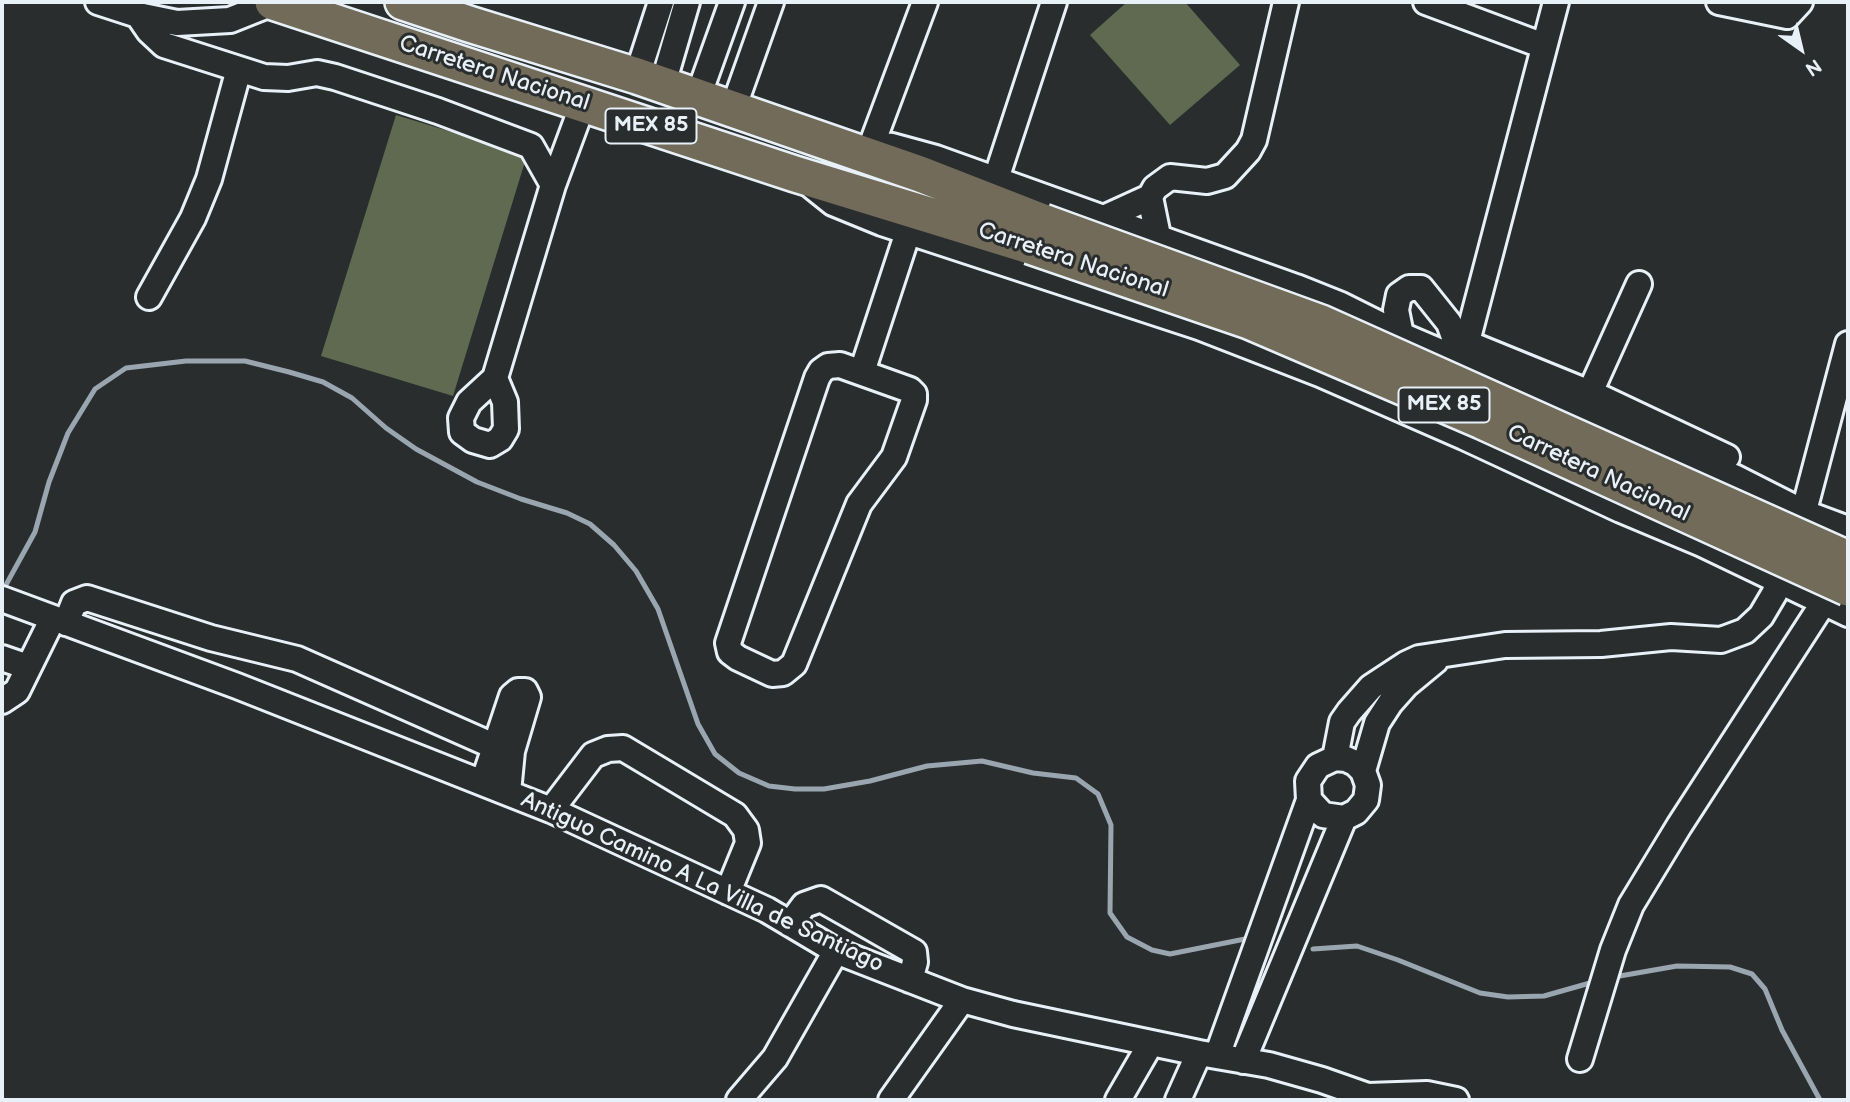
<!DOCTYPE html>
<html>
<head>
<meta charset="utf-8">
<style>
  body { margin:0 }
  #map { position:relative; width:1850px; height:1102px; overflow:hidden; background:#2a2d2e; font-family:"Balsamiq Sans",sans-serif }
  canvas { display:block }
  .frame { position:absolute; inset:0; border:4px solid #e8f1f8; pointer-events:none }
  .north { position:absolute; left:1766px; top:14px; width:70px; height:70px; -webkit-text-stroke:5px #2a2d2e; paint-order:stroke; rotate:146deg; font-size:19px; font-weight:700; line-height:28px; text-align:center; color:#e8f1f8 }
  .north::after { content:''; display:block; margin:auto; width:24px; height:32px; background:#e8f1f8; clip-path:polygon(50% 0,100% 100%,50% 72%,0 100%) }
</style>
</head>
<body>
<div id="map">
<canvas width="1850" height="1102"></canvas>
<div class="frame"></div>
<div class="north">N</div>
</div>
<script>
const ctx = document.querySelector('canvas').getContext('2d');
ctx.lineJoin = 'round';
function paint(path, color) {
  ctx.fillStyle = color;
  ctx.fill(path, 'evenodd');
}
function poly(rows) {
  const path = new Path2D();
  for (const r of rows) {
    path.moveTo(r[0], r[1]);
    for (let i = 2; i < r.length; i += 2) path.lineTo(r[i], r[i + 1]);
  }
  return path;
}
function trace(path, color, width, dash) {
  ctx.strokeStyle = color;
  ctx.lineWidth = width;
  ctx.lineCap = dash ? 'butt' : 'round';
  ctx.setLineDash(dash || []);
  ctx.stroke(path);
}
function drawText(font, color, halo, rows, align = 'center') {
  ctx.font = font + ' "Balsamiq Sans",sans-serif';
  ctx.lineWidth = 6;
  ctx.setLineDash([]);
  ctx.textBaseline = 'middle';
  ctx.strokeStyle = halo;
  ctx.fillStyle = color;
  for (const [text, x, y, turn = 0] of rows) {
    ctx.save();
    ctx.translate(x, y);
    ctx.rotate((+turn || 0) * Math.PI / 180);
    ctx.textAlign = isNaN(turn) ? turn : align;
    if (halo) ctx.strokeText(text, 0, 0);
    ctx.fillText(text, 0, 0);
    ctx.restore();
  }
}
const green = poly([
  [1127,2,1185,2,1240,65,1170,125,1090,35],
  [396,115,527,155,453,396,321,356]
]);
const stream = poly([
  [2,592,35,532,49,482,68,433,95,389,126,368,186,361,245,361,289,372,323,382,352,398,386,428,416,449,477,482,521,499,567,513,590,524,614,545,636,571,658,609,698,724,715,754,739,773,769,786,795,789,824,789,870,781,927,766,982,761,1033,773,1076,778,1098,794,1111,825,1110,913,1127,937,1152,950,1170,954,1250,938],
  [1313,949,1357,946,1398,960,1480,993,1508,997,1544,996,1597,981],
  [1614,977,1677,966,1730,967,1752,974,1765,989,1782,1030,1820,1100]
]);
const minor = poly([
  [98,2,138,15,177,23,230,20,275,2],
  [1426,2,1544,46],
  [1719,2,1787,16,1800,2],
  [138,15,149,31,164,45,264,77,288,78,317,73,335,77,438,111,531,146,553,185],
  [637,76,661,2],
  [663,84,687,2],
  [698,97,732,2],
  [733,109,771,2],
  [871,144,892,146,936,158,1296,287,1341,305,1401,335,1734,477,1805,513,1848,529],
  [872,144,925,2],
  [996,179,1054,2],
  [813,187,833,203,882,223,1199,327,1320,374,1464,437,1621,510,1702,544,1848,614],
  [1150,197,1155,188,1170,177,1207,181,1225,176,1248,151,1254,140,1286,2],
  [1104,218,1150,197,1158,236],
  [149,297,193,218,209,179,239,69],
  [1401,335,1396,310,1399,295,1409,288,1421,288,1449,323,1459,351],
  [1455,336,1467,343,1602,398,1727,457],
  [1463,357,1556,2],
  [840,365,910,390,914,394,914,400,894,457,859,504,794,664,783,673,772,674,738,658,730,652,728,643,817,378,821,371,828,366,840,365],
  [862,372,908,232],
  [495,378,505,402,506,429,500,439,490,445,473,440,462,432,461,418,469,402,495,378,553,185,583,104],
  [1583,408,1639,284],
  [1800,526,1848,344],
  [2,599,237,686,551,810,767,910,836,951,962,1000,1013,1014,1199,1053,1269,1065,1322,1080,1379,1100],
  [66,623,74,603,87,598,211,638,297,659,496,747,512,751],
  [2,658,28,667],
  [2,701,17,691,53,618],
  [1335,758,1342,722,1349,712,1371,687,1406,664,1419,658,1505,645,1601,644,1671,637,1721,640,1745,631,1761,616,1774,594,1785,567],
  [1363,771,1355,763,1346,759,1335,758,1318,766,1308,781,1309,800,1323,815,1344,818,1356,812,1366,800,1368,785,1363,771,1377,723,1390,703,1406,685,1435,661],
  [483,783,512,696,518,691,525,691,528,697,512,751,508,792],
  [551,810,593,755,608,749,623,748,735,815,746,830,748,843,728,892],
  [790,924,804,905,821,899,914,952,915,962,910,980],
  [1217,1056,1309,800],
  [1580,1059,1613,950,1631,905,1679,826,1824,602],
  [1243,1061,1344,818],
  [1368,1096,1427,1094,1456,1100],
  [739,1100,775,1058,836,951],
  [891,1100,962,1000],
  [1118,1100,1151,1043],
  [1178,1100,1199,1053]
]);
const highway = poly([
  [273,2,795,174,1030,246],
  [403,2,469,24,637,76,920,174,1043,222]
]);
const highwayBridge = poly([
  [1043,222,1321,323,1848,559],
  [1030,246,1249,321,1482,421,1848,588]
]);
const shields = [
  [651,126,91],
  [1444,405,91]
];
const shieldNames = [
  ["MEX 85",651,126],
  ["MEX 85",1444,405]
];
const streetNames = [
  ["Carretera Nacional",494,74,18],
  ["Carretera Nacional",1073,261,18],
  ["Carretera Nacional",1598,474,25],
  ["Antiguo Camino A La Villa de Santiago",702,883,25]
];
paint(green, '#606a51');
trace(stream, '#99a5af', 5);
trace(minor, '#e8f1f8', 30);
trace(highway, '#e8f1f8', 40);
trace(minor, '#2a2d2e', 24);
trace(highway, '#726b5a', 35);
trace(highwayBridge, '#e8f1f8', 40, []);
trace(highwayBridge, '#726b5a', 35);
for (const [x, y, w] of shields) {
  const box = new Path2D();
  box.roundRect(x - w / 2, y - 17.5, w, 35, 5);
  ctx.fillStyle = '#2a2d2e';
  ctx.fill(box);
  trace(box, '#e8f1f8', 2);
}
drawText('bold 21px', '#e8f1f8', null, shieldNames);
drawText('23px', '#e8f1f8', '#2a2d2e', streetNames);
</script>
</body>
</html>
